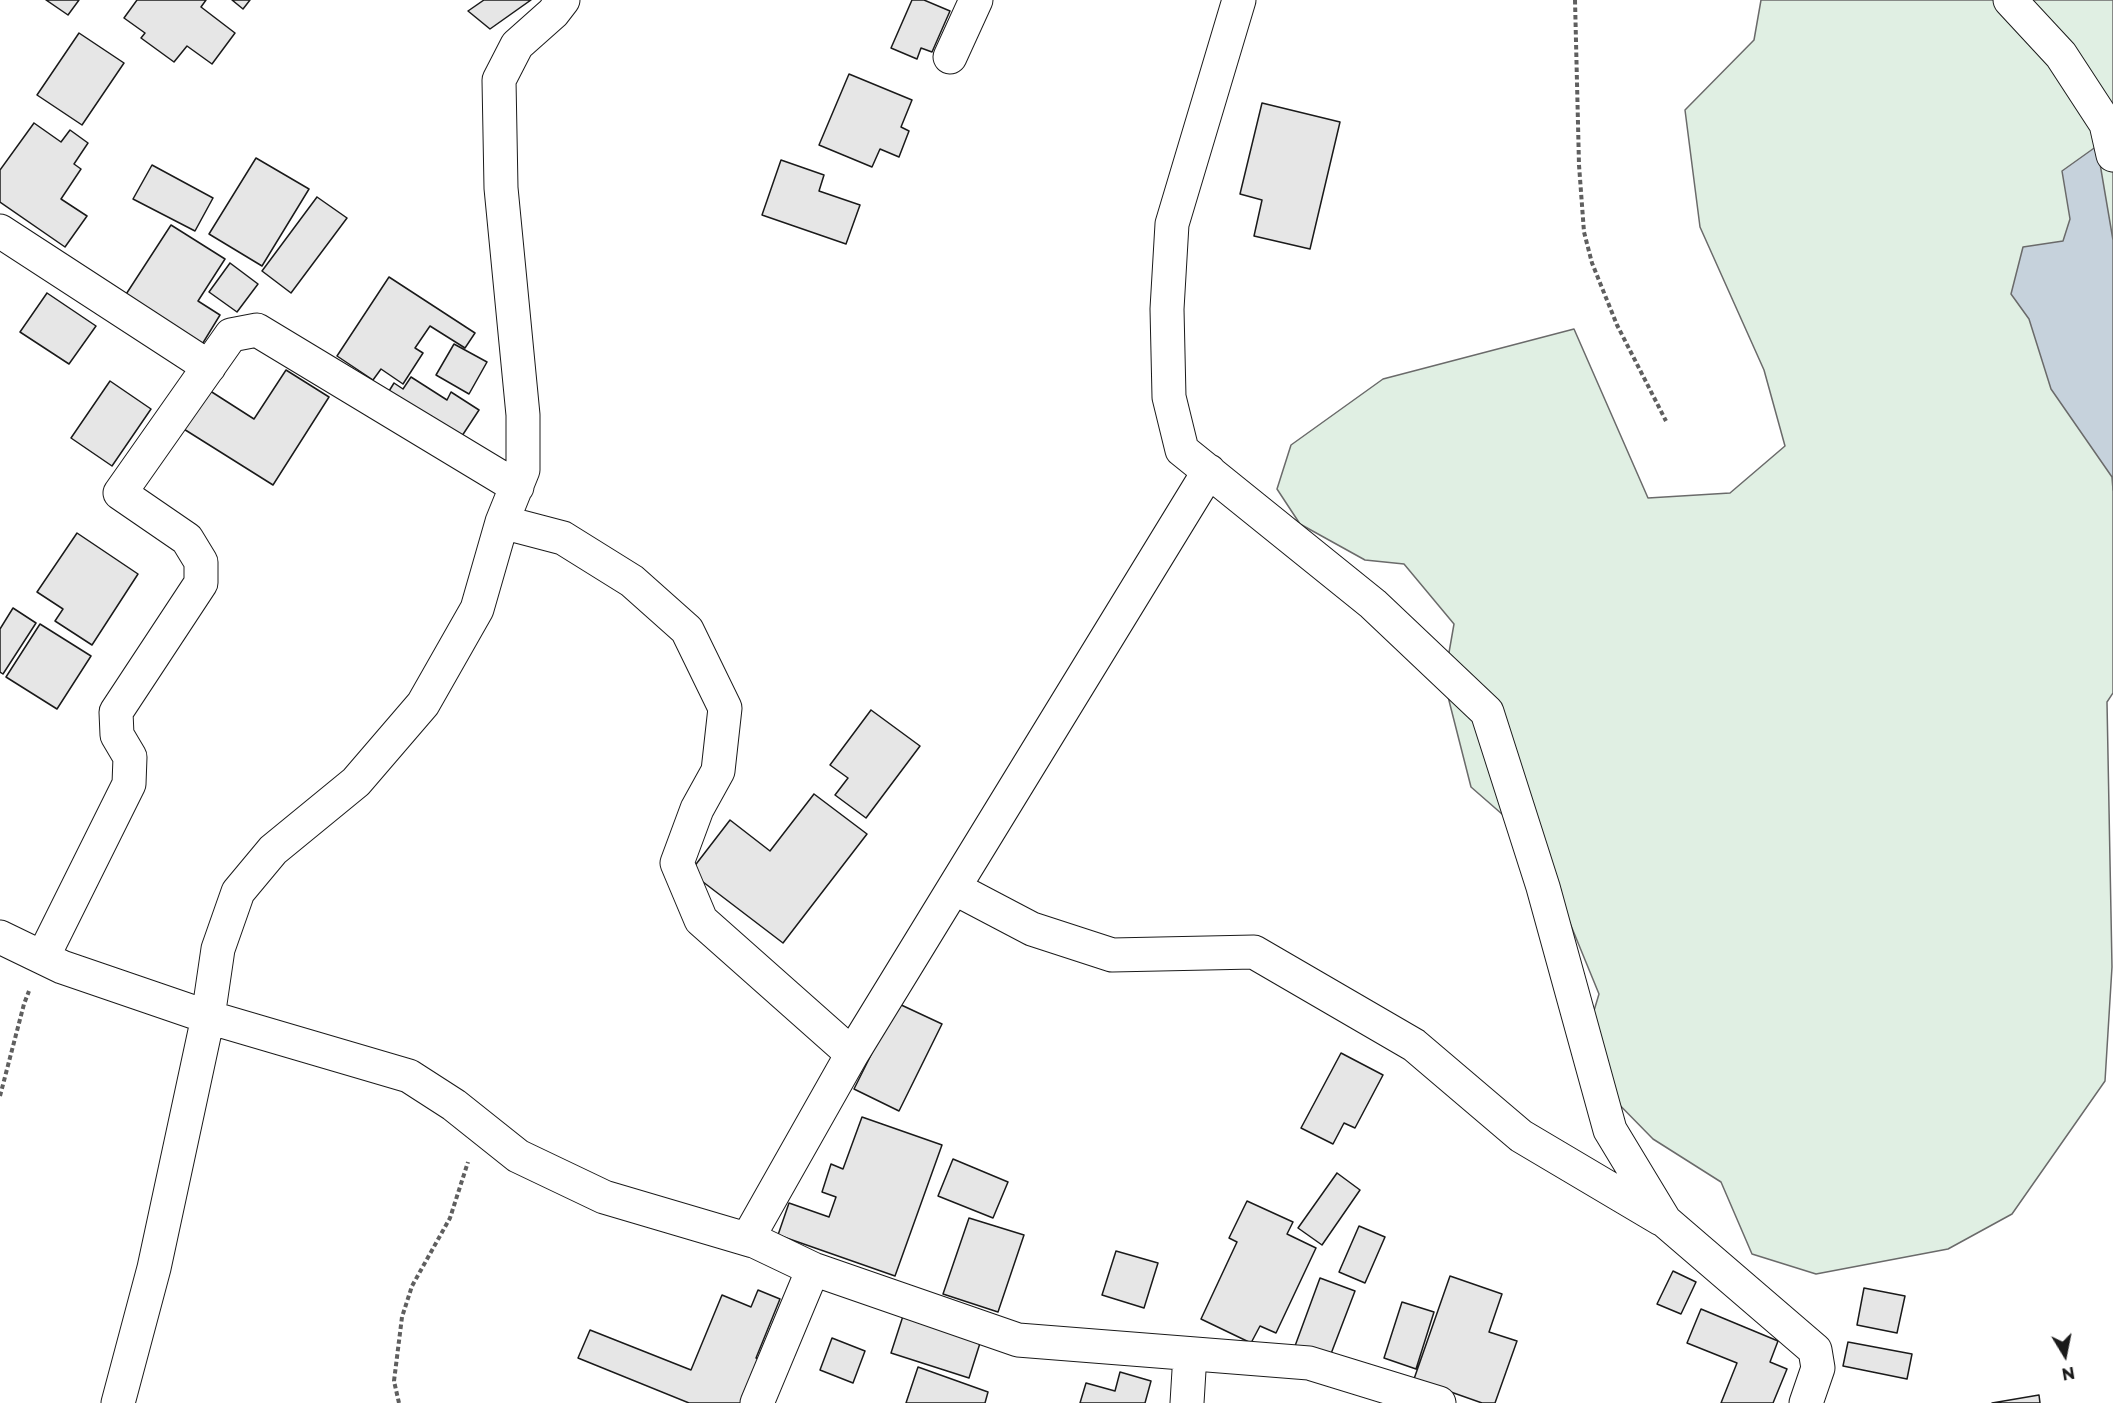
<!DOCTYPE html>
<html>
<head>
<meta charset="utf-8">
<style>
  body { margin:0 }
  #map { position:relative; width:2113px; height:1403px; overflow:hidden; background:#fff; font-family:Montserrat,sans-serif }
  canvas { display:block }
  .north { position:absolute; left:2035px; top:1325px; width:60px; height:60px; -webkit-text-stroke:4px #fff; paint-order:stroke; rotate:170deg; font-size:16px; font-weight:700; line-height:24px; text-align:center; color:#1a1a1a }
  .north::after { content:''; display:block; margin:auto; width:21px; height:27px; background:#1a1a1a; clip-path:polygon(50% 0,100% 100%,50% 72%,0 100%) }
</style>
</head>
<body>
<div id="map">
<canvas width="2113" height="1403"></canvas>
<div class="north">N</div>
</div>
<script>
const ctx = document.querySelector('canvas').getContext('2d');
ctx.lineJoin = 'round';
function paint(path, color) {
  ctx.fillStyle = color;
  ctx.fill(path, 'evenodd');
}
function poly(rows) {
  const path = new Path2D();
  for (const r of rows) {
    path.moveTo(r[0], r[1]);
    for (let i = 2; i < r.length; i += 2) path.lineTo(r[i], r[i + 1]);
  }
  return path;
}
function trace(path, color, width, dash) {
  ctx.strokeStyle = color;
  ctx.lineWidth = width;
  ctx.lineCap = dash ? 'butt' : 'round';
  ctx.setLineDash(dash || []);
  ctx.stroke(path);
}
const green = poly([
  [1761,0,2113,0,2113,693,2107,702,2112,967,2105,1081,2012,1214,1948,1249,1816,1274,1752,1254,1721,1182,1653,1139,1602,1087,1587,1034,1599,994,1565,911,1534,842,1471,787,1444,681,1454,624,1404,564,1365,560,1300,524,1277,489,1291,445,1383,379,1574,329,1648,498,1730,493,1785,446,1764,370,1700,227,1685,110,1754,40,1761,0]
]);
const water = poly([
  [2097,146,2113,240,2113,490,2112,477,2051,389,2029,319,2011,294,2023,247,2063,241,2070,219,2062,171,2097,146]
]);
const building = poly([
  [46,0,79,0,68,15,46,0],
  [137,0,206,0,201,7,235,33,212,64,187,46,174,62,141,38,145,33,124,18,137,0],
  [232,0,250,0,243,9,232,0],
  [484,0,531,0,490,29,468,11,484,0],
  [912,0,924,0,950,11,932,52,921,48,917,59,891,48,912,0],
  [79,33,124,63,82,125,37,95,79,33],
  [849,74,912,100,901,127,909,131,899,157,880,149,872,167,819,145,849,74],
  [1262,103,1340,122,1310,249,1254,236,1262,200,1240,194,1262,103],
  [34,123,61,142,70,130,88,143,74,164,81,169,61,199,87,216,65,247,0,202,0,170,34,123],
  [256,158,309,189,262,266,209,234,256,158],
  [781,160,824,175,819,191,860,205,846,244,762,215,781,160],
  [152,165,213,198,195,231,133,199,152,165],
  [317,197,347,218,291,293,262,271,317,197],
  [171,225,225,259,198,301,220,315,198,351,121,302,171,225],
  [230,263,258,284,237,312,209,292,230,263],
  [389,277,475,333,465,348,430,326,415,348,423,353,403,384,381,369,373,380,337,356,389,277],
  [47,293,96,326,69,364,20,332,47,293],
  [454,344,487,362,469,394,436,375,454,344],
  [286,370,329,397,273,485,179,426,204,387,254,419,286,370],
  [411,377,447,400,451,392,479,410,458,442,386,396,394,383,403,389,411,377],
  [110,381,151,409,112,466,71,438,110,381],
  [77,533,138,574,92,645,55,621,63,609,37,592,77,533],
  [13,608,36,623,3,674,0,672,0,629,13,608],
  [40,624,91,656,57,709,6,677,40,624],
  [871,710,920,746,866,818,835,795,848,778,830,765,871,710],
  [814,794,867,834,783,943,690,872,730,820,770,851,814,794],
  [897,1003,942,1024,899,1111,854,1089,897,1003],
  [1341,1053,1383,1075,1355,1128,1344,1123,1333,1144,1301,1128,1341,1053],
  [862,1117,942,1145,895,1276,778,1235,789,1203,829,1217,836,1197,822,1192,831,1164,843,1169,862,1117],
  [953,1159,1008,1182,993,1218,938,1196,953,1159],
  [1337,1173,1360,1190,1322,1245,1298,1228,1337,1173],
  [1247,1201,1293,1222,1287,1234,1316,1248,1276,1333,1260,1326,1251,1343,1201,1319,1237,1242,1229,1238,1247,1201],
  [969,1218,1024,1235,998,1312,943,1294,969,1218],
  [1359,1226,1385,1237,1365,1283,1339,1272,1359,1226],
  [1116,1251,1158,1263,1144,1308,1102,1295,1116,1251],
  [1673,1271,1696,1282,1681,1314,1657,1304,1673,1271],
  [1450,1276,1502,1294,1489,1332,1517,1341,1495,1403,1482,1403,1414,1379,1450,1276],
  [1320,1278,1355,1291,1329,1359,1295,1346,1320,1278],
  [1864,1288,1905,1296,1897,1333,1857,1325,1864,1288],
  [758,1290,780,1299,756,1358,768,1363,752,1403,689,1403,578,1358,590,1330,691,1370,722,1295,751,1307,758,1290],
  [1402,1302,1434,1312,1416,1369,1384,1358,1402,1302],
  [1701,1309,1778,1341,1770,1362,1787,1369,1773,1403,1721,1403,1737,1363,1687,1343,1701,1309],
  [903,1316,981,1340,969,1378,891,1353,903,1316],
  [832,1338,865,1351,853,1383,820,1370,832,1338],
  [1848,1342,1912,1354,1907,1379,1843,1366,1848,1342],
  [918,1367,988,1392,985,1403,906,1403,918,1367],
  [1120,1372,1151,1381,1145,1403,1080,1403,1086,1383,1115,1391,1120,1372],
  [2039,1395,2040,1403,1992,1403,2039,1395]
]);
const path = poly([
  [1575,0,1579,165,1584,232,1592,263,1617,325,1666,421],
  [0,1096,24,1004,29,991],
  [399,1403,394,1381,402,1317,412,1286,450,1218,468,1162]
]);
const minor = poly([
  [1239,0,1172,224,1167,309,1169,397,1182,450,1373,604,1487,712,1543,887,1610,1130,1665,1221,1815,1350,1818,1368,1806,1403],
  [2010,0,2061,55,2106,124,2113,155],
  [950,57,976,0],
  [0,231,209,367],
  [502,522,563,538,632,581,687,630,725,708,718,771,697,809,677,863,701,920,852,1054,748,1238,813,1269,1018,1340,1309,1363,1439,1403],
  [954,888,1032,929,1112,955,1254,952,1414,1045,1521,1136,1661,1219],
  [0,937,62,967,208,1017,409,1076,454,1105,518,1156,604,1197,753,1241],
  [43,957,129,784,130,757,117,735,116,712,201,583,201,562,187,539,120,493,231,335,257,330,517,487],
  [852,1054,1209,471],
  [118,1403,154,1268,208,1017,218,949,238,892,273,850,356,782,423,704,477,609,502,522,523,470,523,415,501,188,499,80,517,45,553,13,563,0],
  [757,1403,813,1269],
  [1187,1403,1190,1354]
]);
paint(green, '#e0efe3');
trace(green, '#6a6a6a', 1.5);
paint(water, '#c6d2dc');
trace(water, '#6a6a6a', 1.5);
paint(building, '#e6e6e6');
trace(building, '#1a1a1a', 1.5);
trace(minor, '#1a1a1a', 35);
trace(path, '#5f5f5f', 4, [4.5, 3]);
trace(minor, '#fff', 33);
</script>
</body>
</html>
